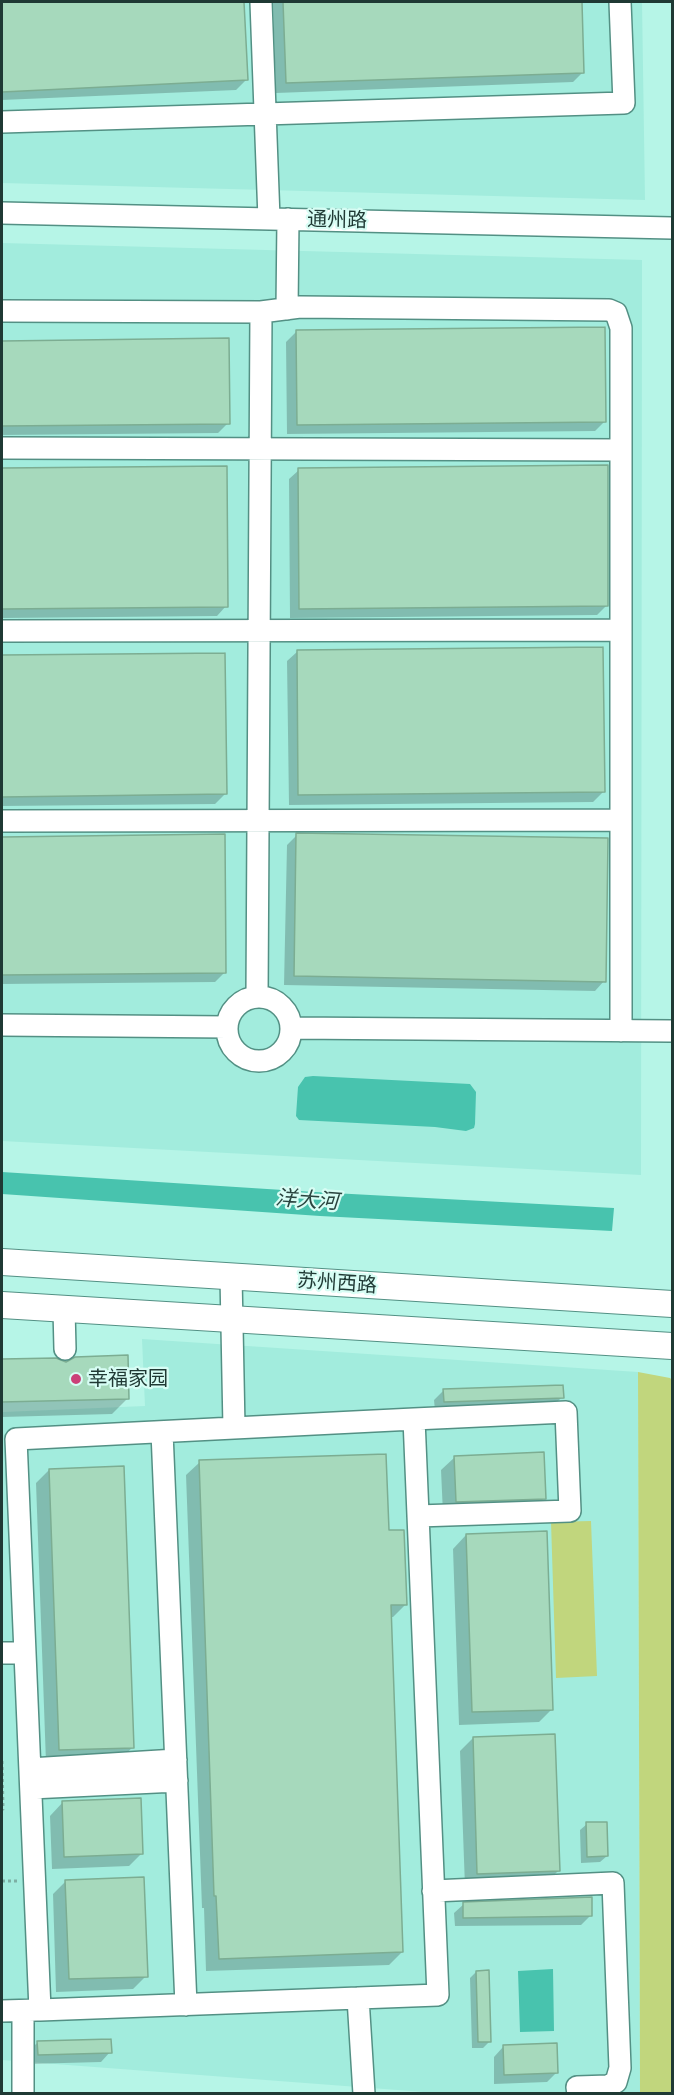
<!DOCTYPE html>
<html>
<head>
<meta charset="utf-8">
<style>
  body { margin:0 }
  #map { position:relative; width:674px; height:2095px; overflow:hidden; background:#b6f5e7; font-family:"Golos Text",sans-serif }
  canvas { display:block }
  .frame { position:absolute; inset:0; border:3px solid #1f3934; pointer-events:none }
</style>
</head>
<body>
<div id="map">
<canvas width="674" height="2095"></canvas>
<div class="frame"></div>
</div>
<script>
const ctx = document.querySelector('canvas').getContext('2d');
ctx.lineJoin = 'round';
function paint(path, color) {
  ctx.fillStyle = color;
  ctx.fill(path, 'evenodd');
}
function poly(rows) {
  const path = new Path2D();
  for (const r of rows) {
    if (r.length === 3) {
      path.moveTo(r[0] + r[2], r[1]);
      path.arc(r[0], r[1], r[2], 0, 2 * Math.PI);
      continue;
    }
    path.moveTo(r[0], r[1]);
    for (let i = 2; i < r.length; i += 2) path.lineTo(r[i], r[i + 1]);
  }
  return path;
}
function trace(path, color, width, dash) {
  ctx.strokeStyle = color;
  ctx.lineWidth = width;
  ctx.lineCap = dash ? 'butt' : 'round';
  ctx.setLineDash(dash || []);
  ctx.stroke(path);
}
function drawText(font, color, halo, rows, align = 'center') {
  ctx.font = font + ' "Golos Text","Noto Sans SC",sans-serif';
  ctx.lineWidth = 4.5;
  ctx.setLineDash([]);
  ctx.textBaseline = 'middle';
  ctx.strokeStyle = halo;
  ctx.fillStyle = color;
  for (const [text, x, y, turn = 0] of rows) {
    ctx.save();
    ctx.translate(x, y);
    ctx.rotate((+turn || 0) * Math.PI / 180);
    ctx.textAlign = isNaN(turn) ? turn : align;
    if (halo) ctx.strokeText(text, 0, 0);
    ctx.fillText(text, 0, 0);
    ctx.restore();
  }
}
const built = poly([
  [2,2,642,2,645,200,2,183],
  [2,243,642,260,641,1175,2,1141],
  [142,1339,638,1372,640,2093,437,2093,2,2060,2,1412,145,1406]
]);
const green = poly([
  [638,1372,670,1378,672,1380,672,2094,640,2093],
  [591,1521,597,1676,556,1678,551,1522]
]);
const water = poly([
  [313,1076,470,1084,476,1092,475,1124,474,1128,466,1131,435,1127,299,1120,296,1116,298,1087,305,1077],
  [2,1172,314,1192,614,1208,612,1231,320,1216,2,1194],
  [553,1969,554,2031,520,2032,518,1971]
]);
const shadow = poly([
  [2,2,242,2,246,80,236,90,2,100],
  [273,2,580,2,583,72,573,82,276,93],
  [296,332,605,421,595,431,287,434,286,342],
  [227,340,228,423,218,433,2,435,2,342],
  [225,468,226,606,217,616,2,618,2,470],
  [299,470,607,605,597,615,290,618,289,479],
  [297,652,603,792,593,802,289,805,287,661],
  [224,654,225,794,215,804,2,806,2,656],
  [297,835,604,981,595,991,284,985,287,845],
  [224,836,225,972,215,982,2,984,2,838],
  [56,1359,128,1398,112,1414,2,1417,2,1361],
  [444,1390,562,1397,552,1407,435,1411,434,1400],
  [455,1457,544,1498,531,1511,443,1514,441,1470],
  [200,1462,387,1532,406,1604,393,1617,390,1617,402,1952,389,1965,206,1971,204,1908,202,1908,186,1475],
  [49,1470,133,1747,119,1760,46,1763,36,1483],
  [466,1535,552,1709,539,1722,459,1725,453,1549],
  [473,1738,558,1871,545,1884,465,1887,460,1751],
  [63,1802,142,1853,129,1866,52,1869,50,1816],
  [587,1824,607,1856,600,1862,581,1863,580,1830],
  [66,1881,146,1976,133,1989,56,1992,53,1894],
  [464,1904,591,1915,581,1925,455,1926,454,1913],
  [476,1972,490,2041,483,2048,472,2048,470,1978],
  [38,2042,110,2052,101,2062,28,2064,28,2052],
  [503,2047,557,2072,547,2082,494,2084,494,2057]
]);
const building = poly([
  [2,2,244,2,248,80,2,92,2,2],
  [283,2,582,2,584,73,286,83,283,2],
  [605,327,606,422,297,425,296,330,605,327],
  [229,338,230,424,2,426,2,341,229,338],
  [608,465,608,606,299,609,298,468,608,465],
  [227,466,228,607,2,609,2,468,227,466],
  [603,647,605,792,298,795,297,650,603,647],
  [225,653,227,794,2,797,2,655,225,653],
  [296,833,608,838,606,982,294,976,296,833],
  [225,834,226,973,2,975,2,837,225,834],
  [128,1355,129,1399,2,1402,2,1359,56,1358,66,1362,75,1357,128,1355],
  [563,1385,564,1398,444,1402,443,1389,563,1385],
  [544,1452,546,1499,456,1502,454,1456,544,1452],
  [386,1454,389,1530,404,1530,407,1605,391,1605,403,1952,219,1959,216,1896,214,1896,199,1460,386,1454],
  [124,1466,134,1748,59,1750,49,1469,124,1466],
  [547,1531,553,1710,472,1712,466,1534,547,1531],
  [555,1734,560,1871,477,1874,473,1737,555,1734],
  [141,1798,143,1854,64,1857,62,1801,141,1798],
  [586,1822,607,1822,608,1856,587,1857,586,1822],
  [144,1877,148,1977,69,1979,65,1880,144,1877],
  [592,1897,592,1916,463,1918,463,1902,592,1897],
  [489,1970,491,2042,478,2042,476,1971,489,1970],
  [111,2039,112,2053,38,2055,37,2041,111,2039],
  [557,2043,558,2073,504,2075,503,2045,557,2043]
]);
const path = poly([
  [2,1761,3,1809,2,1809],
  [2,1881,18,1881]
]);
const minor = poly([
  [261,2,269,219],
  [2,122,624,103,620,2],
  [2,213,672,228],
  [287,309,288,219],
  [2,311,261,312,300,307,609,310,616,313,621,328,621,1031],
  [2,448,621,450],
  [2,631,621,630],
  [2,821,621,820],
  [257,996,261,312],
  [259,1029,32],
  [2,1025,227,1027],
  [292,1028,672,1031],
  [231,1276,234,1428],
  [64,1309,65,1349],
  [414,1419,438,1995,40,2010,16,1439,234,1428,414,1419,566,1412,570,1511,418,1516],
  [162,1432,186,2005],
  [2,1653,25,1653],
  [30,1769,176,1760],
  [31,1788,177,1781],
  [433,1891,613,1883,620,2068,616,2082,608,2086,577,2087,578,2094],
  [358,1998,364,2094],
  [2,2011,37,2010],
  [23,2011,23,2094]
]);
const major = poly([
  [2,1262,672,1304],
  [2,1305,672,1346]
]);
const markers = [
  [76,1379,6,"#cb4179"]
];
const streetNames = [
  ["通州路",337,220,1],
  ["苏州西路",337,1283,4]
];
const poiNames = [
  ["幸福家园",88,1379]
];
const waterNames = [
  ["洋大河",307,1200,4]
];
paint(built, '#a2ecdd');
paint(green, '#c1d67d');
paint(water, '#48c3ae');
paint(shadow, '#0003');
paint(building, '#a6d9bc');
trace(building, '#7cad92', 1.5);
trace(minor, '#539084', 24);
trace(major, '#539084', 28);
trace(path, '#7dafa4', 3, [3, 3]);
trace(minor, '#fff', 21);
trace(major, '#fff', 26);
for (const [x, y, r, color] of markers) {
  const dot = new Path2D();
  dot.arc(x, y, r, 0, 2 * Math.PI);
  ctx.fillStyle = color;
  ctx.fill(dot);
  trace(dot, '#d7fdf4', 2);
}
drawText('20px', '#1f3934', '#d7fdf4', streetNames);
drawText('20px', '#1f3934', '#d7fdf4', poiNames, 'left');
drawText('italic 21px', '#2a443f', '#d7fdf4', waterNames);
</script>
</body>
</html>
